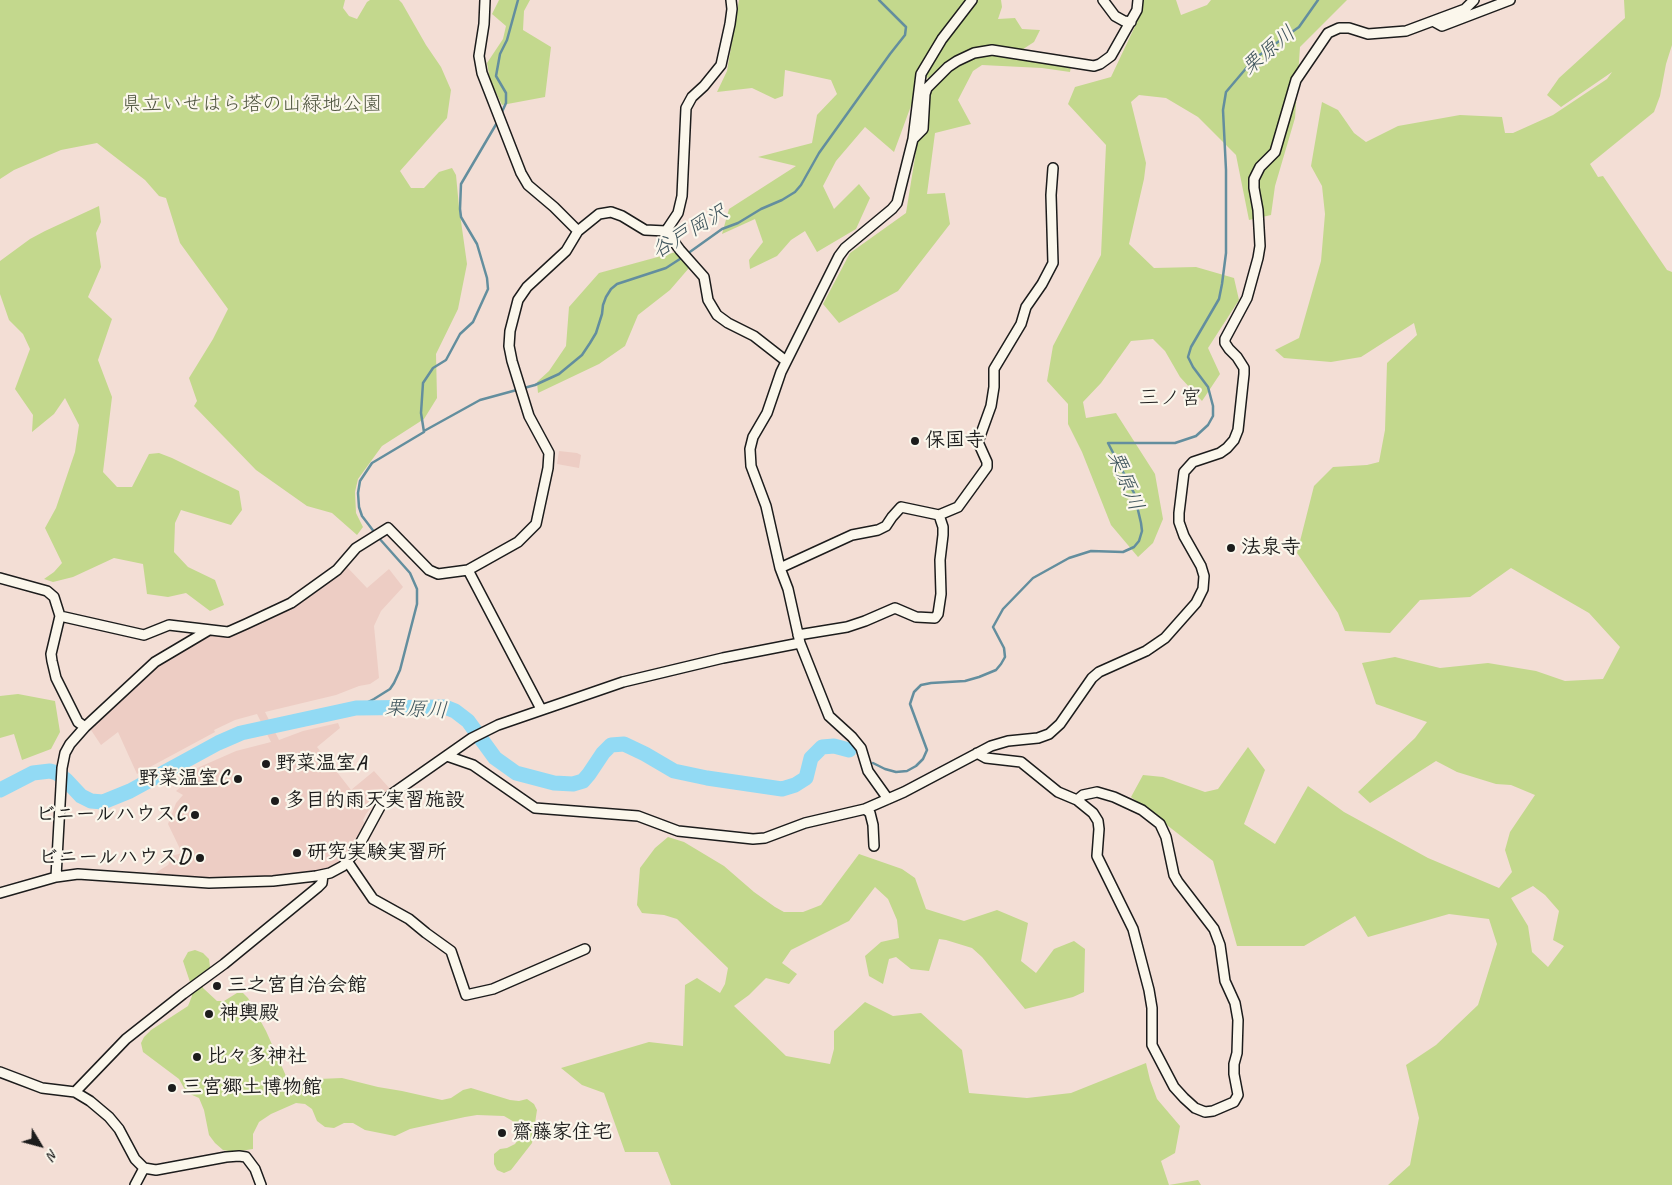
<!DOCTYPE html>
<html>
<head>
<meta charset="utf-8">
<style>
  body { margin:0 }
  #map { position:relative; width:1672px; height:1185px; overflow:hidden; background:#f3ded5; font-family:Caveat,sans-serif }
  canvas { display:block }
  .north { position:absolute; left:15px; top:1120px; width:50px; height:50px; -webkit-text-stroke:4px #fbf7ec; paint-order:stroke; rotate:127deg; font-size:14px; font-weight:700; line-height:20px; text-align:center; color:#1c1c1c }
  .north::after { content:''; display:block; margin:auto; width:18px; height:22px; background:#1c1c1c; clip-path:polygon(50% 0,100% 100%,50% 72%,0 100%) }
</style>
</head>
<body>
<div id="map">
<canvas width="1672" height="1185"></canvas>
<div class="north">N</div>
</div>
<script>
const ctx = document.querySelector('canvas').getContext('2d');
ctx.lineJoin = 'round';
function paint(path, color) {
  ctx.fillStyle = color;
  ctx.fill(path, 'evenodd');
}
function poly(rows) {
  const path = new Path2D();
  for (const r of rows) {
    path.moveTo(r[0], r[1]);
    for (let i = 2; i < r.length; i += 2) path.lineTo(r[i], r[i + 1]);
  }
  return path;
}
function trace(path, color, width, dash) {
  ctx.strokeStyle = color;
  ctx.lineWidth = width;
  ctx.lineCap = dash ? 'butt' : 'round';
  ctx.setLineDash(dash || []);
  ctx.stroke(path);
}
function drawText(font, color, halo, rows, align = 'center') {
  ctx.font = font + ' Caveat,"Klee One",sans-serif';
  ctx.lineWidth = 4.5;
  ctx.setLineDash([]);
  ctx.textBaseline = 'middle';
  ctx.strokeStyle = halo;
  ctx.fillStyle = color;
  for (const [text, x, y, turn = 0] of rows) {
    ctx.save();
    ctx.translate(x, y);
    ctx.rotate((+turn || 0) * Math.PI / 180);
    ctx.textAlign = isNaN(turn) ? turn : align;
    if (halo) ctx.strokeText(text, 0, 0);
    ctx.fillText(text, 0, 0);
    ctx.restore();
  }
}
const built = poly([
  [559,451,577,453,581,455,579,468,557,464],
  [347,567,367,588,389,569,403,587,381,611,374,626,379,678,370,684,359,686,336,695,265,712,279,740,303,731,338,723,340,728,317,747,337,772,351,790,374,771,391,790,382,793,366,814,363,820,365,825,349,854,338,863,324,869,266,877,229,880,152,875,168,865,172,856,182,853,168,824,176,803,183,795,176,791,190,779,195,769,236,751,271,742,257,714,235,720,214,730,215,732,137,774,118,732,101,745,89,727,161,662,209,633,233,635,255,625,293,606,299,600]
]);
const green = poly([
  [0,0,345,0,343,8,349,16,357,19,367,2,370,0,399,0,402,3,426,45,441,67,451,90,447,118,400,171,411,188,424,188,439,172,452,168,456,175,459,207,467,264,458,309,436,354,437,398,424,419,382,446,358,479,355,492,356,513,363,527,357,535,332,513,307,506,256,470,194,406,197,401,189,378,213,339,228,309,180,243,166,198,159,196,145,180,97,143,61,150,14,170,0,179],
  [499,0,530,0,524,11,523,30,551,47,545,97,502,105,490,80,487,63,503,39,506,26,492,14],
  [739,0,1001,0,1002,7,998,19,1015,18,1022,29,1040,30,1034,42,1014,55,1071,66,1070,72,1042,68,982,65,973,71,958,100,971,124,935,133,927,194,945,193,950,224,898,291,839,323,823,304,850,253,906,213,928,77,919,84,894,152,865,127,836,161,823,186,834,209,859,184,870,198,856,229,817,252,805,231,791,240,777,256,750,269,749,260,763,242,755,219,722,234,729,209,796,166,758,157,812,143,817,115,837,94,831,80,785,70,783,96,775,99,752,88,717,92,727,71],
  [1143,0,1176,0,1181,15,1207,5,1211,0,1347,0,1300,47,1295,118,1275,186,1271,215,1249,220,1236,155,1198,117,1166,98,1139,95,1131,102,1146,163,1144,179,1129,244,1154,268,1196,267,1234,278,1239,300,1208,348,1220,374,1202,401,1180,377,1165,351,1153,339,1131,341,1101,383,1083,402,1086,418,1116,413,1155,474,1163,519,1153,543,1138,557,1111,525,1082,452,1068,424,1068,404,1047,381,1053,346,1101,255,1106,145,1068,104,1075,87,1111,77,1137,22],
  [1624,0,1672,0,1672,45,1666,64,1660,96,1654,112,1590,164,1598,177,1603,176,1667,270,1672,272,1672,1185,1388,1185,1410,1165,1419,1118,1406,1065,1436,1045,1478,1005,1497,944,1489,919,1449,914,1368,937,1355,916,1304,946,1237,946,1213,861,1131,797,1143,775,1163,777,1205,792,1218,789,1248,747,1265,770,1244,824,1275,844,1308,786,1344,812,1397,841,1428,858,1499,888,1512,872,1505,850,1510,832,1535,795,1511,785,1496,784,1457,772,1436,761,1370,803,1358,792,1415,738,1427,722,1376,704,1362,663,1395,657,1440,668,1488,663,1536,671,1565,681,1603,679,1620,647,1589,613,1511,568,1470,597,1420,600,1390,633,1345,631,1338,613,1297,553,1314,486,1333,467,1367,465,1379,462,1385,430,1387,363,1417,335,1414,323,1361,357,1331,362,1284,358,1275,350,1299,338,1321,261,1325,214,1322,186,1311,166,1322,102,1338,110,1354,133,1366,142,1398,126,1460,115,1502,117,1505,133,1513,133,1553,115,1607,79,1612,72,1561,107,1547,95,1559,78,1625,18],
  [1533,886,1545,895,1559,911,1553,940,1564,946,1548,967,1532,952,1528,926,1511,898],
  [99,206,101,222,96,233,101,267,88,297,112,319,98,360,112,397,103,472,117,487,132,487,149,454,159,453,172,458,239,491,242,510,231,525,181,510,175,523,174,552,188,567,215,580,224,605,210,611,186,593,168,597,147,594,143,564,114,558,73,577,53,582,44,579,54,572,62,563,45,528,56,508,75,452,79,425,65,398,54,414,32,432,33,415,15,389,30,349,23,334,9,320,0,294,0,261,30,239,45,231],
  [676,252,689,268,670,290,638,315,625,346,599,364,538,393,537,382,549,371,566,346,569,307,599,273],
  [18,694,55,701,60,732,51,749,22,760,14,734,0,738,0,696],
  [668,837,684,842,724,866,754,892,775,907,784,912,803,912,821,905,859,854,902,869,915,878,926,909,964,921,997,910,1028,923,1021,961,1036,973,1054,949,1074,941,1085,949,1084,992,1073,997,1025,1009,982,957,972,948,946,940,939,939,929,971,911,969,896,957,889,959,883,984,869,976,865,956,881,942,899,938,897,920,888,899,875,887,849,921,791,950,782,963,797,974,789,984,766,978,749,995,734,1006,786,1056,830,1064,834,1049,834,1031,865,1002,893,1016,921,1013,962,1050,969,1093,1027,1098,1071,1093,1146,1063,1150,1080,1157,1099,1180,1126,1175,1153,1161,1161,1169,1185,1198,1180,1201,1185,671,1185,658,1152,625,1152,604,1093,582,1085,561,1068,649,1042,683,1046,685,985,697,978,720,993,725,984,728,968,677,919,664,915,642,913,637,905,640,868,655,848],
  [195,950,203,953,209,959,210,967,203,982,203,988,217,1001,224,1001,237,993,243,993,248,998,266,1031,286,1076,295,1080,342,1078,378,1087,402,1091,442,1100,451,1098,463,1090,471,1088,510,1100,519,1101,527,1099,534,1104,537,1110,532,1143,511,1170,504,1173,497,1170,494,1164,494,1154,500,1149,507,1148,515,1144,521,1136,521,1131,516,1123,504,1116,477,1115,465,1117,410,1129,395,1136,365,1130,353,1123,344,1123,334,1128,325,1127,317,1121,312,1109,305,1104,296,1103,271,1114,259,1122,253,1134,253,1149,234,1152,223,1150,215,1143,209,1135,204,1110,199,1098,190,1094,184,1088,179,1079,143,1052,141,1043,144,1037,151,1030,188,1006,192,996,190,982,183,961,188,952]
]);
const stream = poly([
  [501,114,506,103,506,93,496,76,500,54,507,40,518,0],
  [687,254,722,229,738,223,761,209,782,200,795,192,801,185,819,153,890,54,905,35,906,27,879,0],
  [424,431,480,400,535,385,559,374,582,355,590,343,596,333,602,314,603,305,606,297,611,289,617,284,666,268,683,257],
  [375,533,362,516,359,507,358,493,360,481,372,463,424,432,421,413,423,383,433,368,446,360,460,334,473,322,488,289,487,278,477,244,461,217,460,209,461,184,498,121],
  [356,708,374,699,390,689,394,683,400,670,417,604,417,589,410,573,378,537],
  [873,763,885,769,896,772,907,771,916,766,923,759,927,750,910,704,914,692,921,685,931,683,965,681,979,677,996,670,1001,664,1005,657,1004,648,993,627,1003,609,1033,578,1069,558,1091,551,1123,552,1134,547,1139,541,1142,531,1141,523,1134,493,1108,443,1175,443,1196,436,1208,425,1213,416,1213,406,1208,387,1193,367,1188,357,1191,347,1219,299,1222,284,1226,253,1226,170,1223,110,1226,92,1254,59,1299,27,1318,0]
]);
const river = poly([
  [0,790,33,773,50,771,57,773,66,780,81,796,91,801,103,802,130,791,218,743,241,733,356,708,445,707,455,711,468,721,495,758,516,773,554,783,573,784,583,781,589,774,603,753,611,745,624,744,645,754,674,771,707,778,782,789,795,785,806,778,811,758,822,747,834,746,849,750]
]);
const minor = poly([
  [485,0,484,24,479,56,482,73,521,173,528,185,554,207,578,231],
  [1103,0,1115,16,1124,21,1131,22],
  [1433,21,1442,26,1510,0],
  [913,139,923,129,925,94,927,88,948,67,957,61,974,53,992,50,1094,66,1100,64,1111,56,1137,10,1138,0],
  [666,231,678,213,682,196,686,108,692,97,704,86,721,65,730,24,732,9,731,0],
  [780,568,852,535,878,530,886,526,892,517,901,507,939,515,958,507,987,467,987,462,978,442,991,406,994,387,994,369,1021,324,1026,307,1042,284,1053,263,1051,195,1053,168],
  [468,570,541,709],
  [0,578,47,591,54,597,60,616,51,654,52,661,56,678,78,722,85,727],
  [60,616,144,635,169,625,228,632,246,624,291,603,337,570,356,548,388,528,429,570,438,574,468,570,518,542,536,524,548,468,549,453,529,416,512,361,509,346,510,331,518,300,527,287,566,251,578,231,599,214,611,212,622,216,645,230,666,231,680,250,704,277,708,300,717,315,728,323,754,336,786,361],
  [798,635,847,627,865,621,895,608,916,617,935,618,938,614,941,594,940,560,943,535,943,527,939,515],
  [977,753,986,758,1021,762,1058,792,1077,800,1093,813,1098,821,1099,829,1097,856,1133,929,1149,990,1152,1008,1152,1045,1174,1087,1184,1098,1195,1108,1205,1112,1213,1111,1234,1102,1238,1095,1234,1074,1234,1064,1237,1053,1238,1020,1235,1003,1225,981,1220,945,1214,929,1178,882,1174,875,1166,837,1160,824,1142,810,1114,797,1097,792,1083,795,1077,800],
  [447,756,473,765,535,808,638,816,678,831,753,839,765,838,805,823,865,809,904,792,991,746,1008,741,1038,738,1049,734,1060,724,1092,678,1099,672,1146,651,1165,638,1196,603,1203,589,1204,576,1201,566,1184,536,1179,522,1179,513,1184,472,1193,462,1220,453,1227,448,1234,440,1238,430,1244,374,1244,368,1237,357,1229,349,1225,343,1225,339,1247,298,1258,258,1260,246,1258,210,1254,188,1254,179,1260,167,1275,152,1296,80,1328,33,1339,28,1349,28,1368,34,1406,31,1465,9,1474,0],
  [888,799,868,771,861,748,852,737,829,716,800,643,788,589,780,568,766,506,751,466,750,449,753,437,767,413,781,372,839,256,845,248,892,209,897,203,913,139,921,74,942,39,972,0],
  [865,809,870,813,873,825,874,846],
  [347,861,373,899,409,919,426,933,451,951,466,995,493,989,585,949],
  [56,877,62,768,65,753,70,744,85,727,155,662,209,630],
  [0,893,56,877,78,874,209,883,273,881,316,876,330,873,343,866,356,851,381,805,392,794,472,738,498,725,623,682,723,658,800,643],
  [0,1072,42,1088,75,1092,90,1101,109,1117,119,1129,135,1159,144,1168,156,1170,226,1157,239,1156,246,1157,255,1169,261,1185],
  [75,1092,126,1039,183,994,224,964,318,887,322,883,323,875],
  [135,1185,144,1168]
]);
const markers = [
  [915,441,5,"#1c1c1c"],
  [1231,548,5,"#1c1c1c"],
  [266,764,5,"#1c1c1c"],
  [238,779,5,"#1c1c1c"],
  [275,801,5,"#1c1c1c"],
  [195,815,5,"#1c1c1c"],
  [297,853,5,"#1c1c1c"],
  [200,858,5,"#1c1c1c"],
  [217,986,5,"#1c1c1c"],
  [209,1014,5,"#1c1c1c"],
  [197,1057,5,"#1c1c1c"],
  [172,1088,5,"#1c1c1c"],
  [502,1133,5,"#1c1c1c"]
];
const parkNames = [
  ["県立いせはら塔の山緑地公園",252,105]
];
const poiNames = [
  ["保国寺",925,441],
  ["法泉寺",1241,548],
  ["野菜温室A",276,764],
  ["野菜温室C",228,779,"right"],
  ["多目的雨天実習施設",285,801],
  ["ビニールハウスC",185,815,"right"],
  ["研究実験実習所",307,853],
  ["ビニールハウスD",190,858,"right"],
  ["三之宮自治会館",227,986],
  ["神輿殿",219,1014],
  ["比々多神社",207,1057],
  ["三宮郷土博物館",182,1088],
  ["齋藤家住宅",512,1133]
];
const waterNames = [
  ["栗原川",1269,51,-40],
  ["谷戸岡沢",690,232,-31],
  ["栗原川",1125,481,68],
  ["栗原川",416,710,3]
];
const neighbourhoodNames = [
  ["三ノ宮",1170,398]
];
paint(built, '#edcdc4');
paint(green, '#c3d88d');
trace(stream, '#638e9e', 2.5);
trace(river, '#92daf4', 15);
trace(minor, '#1c1c1c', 12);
trace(minor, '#fbf7ec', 9);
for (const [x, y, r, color] of markers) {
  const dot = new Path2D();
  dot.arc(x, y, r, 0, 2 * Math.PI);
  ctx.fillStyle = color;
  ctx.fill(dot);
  trace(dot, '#fbf7ec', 2);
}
drawText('20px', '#4e543e', '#fbf7ec', parkNames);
drawText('bold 20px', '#1c1c1c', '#fbf7ec', poiNames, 'left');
drawText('italic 21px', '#3f555d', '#fbf7ec', waterNames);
drawText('21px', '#1c1c1c', '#fbf7ec', neighbourhoodNames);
</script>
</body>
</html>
